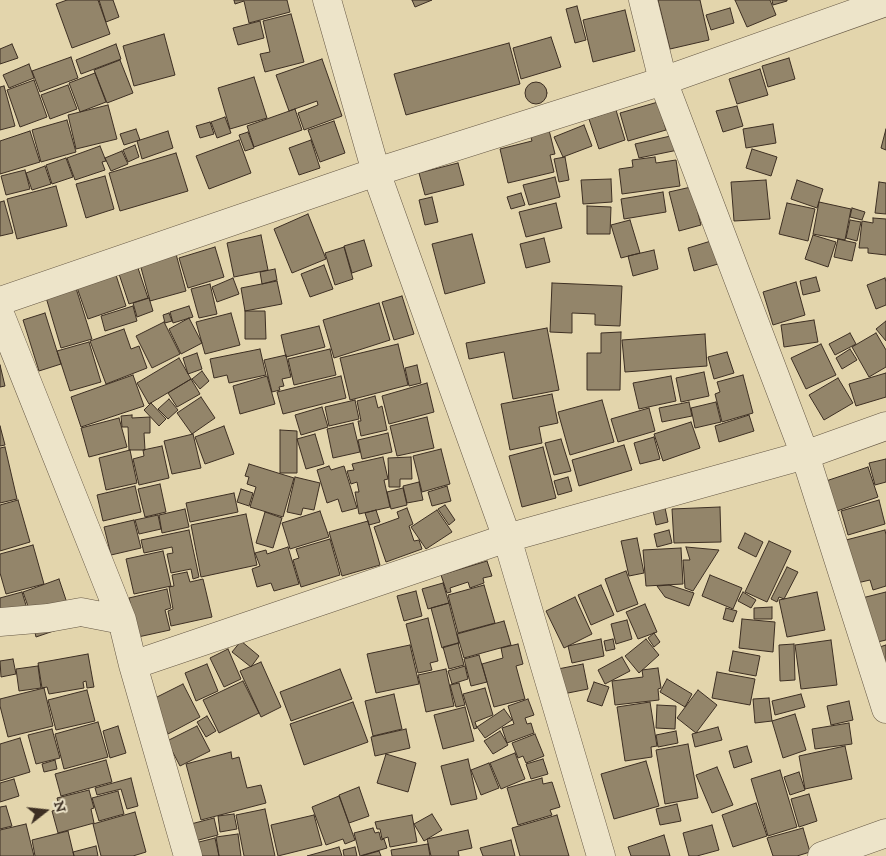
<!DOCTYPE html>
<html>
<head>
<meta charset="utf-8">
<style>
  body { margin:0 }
  #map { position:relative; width:886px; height:856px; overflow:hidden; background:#e3d5ac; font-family:"IM FELL DW Pica",serif }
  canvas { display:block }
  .north { position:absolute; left:20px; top:786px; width:50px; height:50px; -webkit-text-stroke:4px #ede4c9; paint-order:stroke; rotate:74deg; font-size:14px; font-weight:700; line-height:20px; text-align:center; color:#3d2f23 }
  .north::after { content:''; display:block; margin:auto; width:18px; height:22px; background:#3d2f23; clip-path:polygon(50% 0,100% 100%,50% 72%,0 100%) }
</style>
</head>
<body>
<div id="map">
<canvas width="886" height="856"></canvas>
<div class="north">N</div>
</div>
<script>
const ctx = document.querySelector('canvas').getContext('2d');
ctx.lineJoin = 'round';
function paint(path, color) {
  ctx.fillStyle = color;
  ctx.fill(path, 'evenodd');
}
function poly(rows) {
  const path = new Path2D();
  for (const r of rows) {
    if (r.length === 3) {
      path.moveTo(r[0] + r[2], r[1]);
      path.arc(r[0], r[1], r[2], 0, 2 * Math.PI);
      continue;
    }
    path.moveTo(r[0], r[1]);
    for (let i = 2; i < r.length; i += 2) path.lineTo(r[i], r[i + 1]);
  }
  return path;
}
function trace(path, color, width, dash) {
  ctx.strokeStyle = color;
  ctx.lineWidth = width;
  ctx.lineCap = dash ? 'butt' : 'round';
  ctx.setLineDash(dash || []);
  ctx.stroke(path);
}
const building = poly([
  [67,0,98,0,110,34,72,48,56,4,67,0],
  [99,0,113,0,119,17,106,22,99,0],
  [234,0,287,0,290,12,249,23,244,1,235,4,234,0],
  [412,0,432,0,415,7,412,0],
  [658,0,700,0,709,40,670,49,658,0],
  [735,0,770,0,776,15,747,27,735,0],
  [772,0,787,0,787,1,773,5,772,0],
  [577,6,586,40,575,43,566,9,577,6],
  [730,8,734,23,711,30,706,15,730,8],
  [625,10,635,51,593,62,583,20,625,10],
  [291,14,304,62,265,72,260,54,270,52,263,21,291,14],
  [260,21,264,38,238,45,233,28,260,21],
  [164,34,175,75,134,86,123,46,164,34],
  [551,37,561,67,521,79,513,48,551,37],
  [509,43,520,84,406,115,394,74,509,43],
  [12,44,18,58,0,64,0,49,12,44],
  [116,44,121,59,81,74,76,60,116,44],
  [71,57,78,78,40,92,32,71,71,57],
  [789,58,795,79,768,87,762,66,789,58],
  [322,59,342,116,304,130,298,113,318,105,317,101,289,111,276,75,322,59],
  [120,60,133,93,107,103,94,70,120,60],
  [29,64,34,78,9,88,3,75,29,64],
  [760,69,768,95,737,104,729,79,760,69],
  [95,73,106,102,80,112,69,83,95,73],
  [254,77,267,118,230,129,218,88,254,77],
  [34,80,47,117,20,127,7,90,34,80],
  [536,93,11],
  [68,85,77,109,50,119,41,95,68,85],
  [4,86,15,126,0,130,0,87,4,86],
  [658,102,666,130,628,141,620,113,658,102],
  [108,105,117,139,76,149,68,115,108,105],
  [737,106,743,126,723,132,716,111,737,106],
  [295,109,302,130,254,147,247,126,295,109],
  [616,110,625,140,599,149,589,119,616,110],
  [225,117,231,133,217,138,211,122,225,117],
  [67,120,76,152,41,162,32,130,67,120],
  [334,121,345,153,320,162,308,130,334,121],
  [210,122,214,134,200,138,196,126,210,122],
  [773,124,776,143,746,148,743,129,773,124],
  [584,125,592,146,563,157,554,137,584,125],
  [136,129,140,140,124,145,120,134,136,129],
  [886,129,886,150,881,148,886,129],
  [549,130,555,154,550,155,554,172,508,183,500,149,532,141,530,134,549,130],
  [30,131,40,162,0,174,0,141,30,131],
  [168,131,173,148,142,159,137,141,168,131],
  [248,132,254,148,245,151,239,135,248,132],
  [675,135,678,150,639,158,635,144,675,135],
  [239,140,251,173,209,189,196,156,239,140],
  [311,140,320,168,299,175,289,148,311,140],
  [135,145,139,157,128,162,123,150,135,145],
  [100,146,106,161,102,162,105,170,75,180,67,158,100,146],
  [752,149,777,157,771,176,746,168,752,149],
  [122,151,128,164,111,171,105,158,122,151],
  [176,153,188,191,120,211,109,173,176,153],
  [565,157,569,180,559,182,554,159,565,157],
  [655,157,656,163,676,160,680,186,622,194,619,169,633,167,632,160,655,157],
  [66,158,73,177,52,184,46,165,66,158],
  [458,163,464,185,425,195,419,173,458,163],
  [45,166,51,184,32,190,26,173,45,166],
  [25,170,30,189,6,195,1,176,25,170],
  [105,176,114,209,86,218,76,184,105,176],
  [555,177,560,197,529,205,523,185,555,177],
  [611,179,612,202,583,204,581,180,611,179],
  [766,180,770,219,734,221,731,182,766,180],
  [797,180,823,189,817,208,791,199,797,180],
  [879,182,886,183,886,214,875,213,879,182],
  [56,186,67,226,17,239,7,199,56,186],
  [691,187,701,225,679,231,669,192,691,187],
  [663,192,666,212,624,219,621,199,663,192],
  [521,193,525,205,511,209,507,197,521,193],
  [432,197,438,222,425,225,419,200,432,197],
  [4,201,13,233,0,236,0,202,4,201],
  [819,202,851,209,845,240,813,234,819,202],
  [556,203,562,228,526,237,519,212,556,203],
  [787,203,815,209,808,241,779,234,787,203],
  [587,206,611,207,610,234,587,234,587,206],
  [852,208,865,212,862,220,850,217,852,208],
  [308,214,326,259,292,273,274,229,308,214],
  [873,218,886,219,886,255,868,253,868,248,859,248,862,221,873,223,873,218],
  [630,220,640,253,621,258,611,225,630,220],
  [850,220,861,222,857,241,846,238,850,220],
  [472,234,485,283,445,294,432,244,472,234],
  [261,235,268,270,234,277,227,243,261,235],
  [813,235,836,242,828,267,805,259,813,235],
  [544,238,550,262,526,268,520,244,544,238],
  [838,239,856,243,852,261,834,257,838,239],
  [364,240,372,266,352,273,344,246,364,240],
  [711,241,718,264,694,271,688,248,711,241],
  [215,247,224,277,188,288,179,258,215,247],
  [344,247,353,279,335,285,325,253,344,247],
  [654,250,658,269,633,276,628,256,654,250],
  [176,254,186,291,150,301,140,264,176,254],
  [324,265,333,289,310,297,301,274,324,265],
  [138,268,148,298,129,304,119,274,138,268],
  [275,269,277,280,262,284,260,272,275,269],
  [115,272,126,306,88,319,74,279,115,272],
  [816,277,820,291,803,295,800,281,816,277],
  [233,278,239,294,217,302,212,287,233,278],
  [885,278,886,282,886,305,876,309,867,285,885,278],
  [277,281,282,304,245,311,241,288,277,281],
  [796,282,805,315,773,325,763,292,796,282],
  [552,283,622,286,620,326,595,325,595,314,572,313,572,333,550,332,552,283],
  [210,284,217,314,199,318,191,289,210,284],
  [75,285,92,339,61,348,45,294,75,285],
  [402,296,414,334,394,340,382,302,402,296],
  [149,298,153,311,137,317,133,303,149,298],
  [379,303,390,340,334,358,323,320,379,303],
  [133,306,137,321,105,331,101,316,133,306],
  [189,306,193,317,173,323,170,312,189,306],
  [245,311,265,311,266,339,245,339,245,311],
  [45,313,61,364,39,371,23,320,45,313],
  [169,313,172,321,165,323,163,315,169,313],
  [231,313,240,345,205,354,196,322,231,313],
  [189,318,202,343,181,354,169,329,189,318],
  [814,320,818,342,784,347,781,325,814,320],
  [886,321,886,341,876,329,886,321],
  [164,322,180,354,152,368,136,336,164,322],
  [319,326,325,347,286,357,281,335,319,326],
  [547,328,559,390,513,399,504,352,469,359,466,343,547,328],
  [124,329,131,349,139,346,147,368,106,384,90,341,124,329],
  [621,332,620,390,587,390,587,353,601,353,601,333,621,332],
  [850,333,856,344,835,355,829,344,850,333],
  [876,333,886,350,886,367,869,377,852,347,876,333],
  [705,334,707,366,625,372,622,340,705,334],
  [89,342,101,382,70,391,57,351,89,342],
  [398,344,408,385,350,400,340,358,398,344],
  [821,344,836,375,806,389,791,358,821,344],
  [260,349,266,375,229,383,227,375,214,378,210,359,260,349],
  [330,349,336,375,294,385,288,359,330,349],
  [850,349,857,360,842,369,836,358,850,349],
  [727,352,734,373,714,379,708,357,727,352],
  [197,353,202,369,188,374,183,358,197,353],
  [286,355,291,377,282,379,284,386,279,387,280,390,272,392,264,360,286,355],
  [179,358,191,379,149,404,137,383,179,358],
  [0,365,5,386,0,387,0,365],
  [417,365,421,383,409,386,405,368,417,365],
  [202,371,209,381,200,389,192,379,202,371],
  [704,372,709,396,681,402,676,378,704,372],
  [886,373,886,397,856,406,849,384,886,373],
  [133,375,144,406,81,427,71,397,133,375],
  [743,375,753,413,722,422,715,394,720,392,717,382,743,375],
  [267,376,275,404,240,414,233,386,267,376],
  [341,376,346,398,283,414,277,392,341,376],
  [671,376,676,401,639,409,633,383,671,376],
  [838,378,853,403,824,420,809,395,838,378],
  [191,379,200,394,177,407,168,393,191,379],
  [427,383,434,412,389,424,382,396,427,383],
  [552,394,558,423,539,427,542,443,510,450,501,404,552,394],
  [375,396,378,408,382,406,387,430,361,436,358,421,361,421,357,401,375,396],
  [201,397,215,418,192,434,177,413,201,397],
  [169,399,178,410,168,419,158,409,169,399],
  [355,400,359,419,329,426,325,407,355,400],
  [602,400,614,442,570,455,558,412,602,400],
  [689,402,692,416,662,422,659,408,689,402],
  [716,402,721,422,695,428,691,408,716,402],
  [151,403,166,419,159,426,144,410,151,403],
  [322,407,328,427,301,435,295,415,322,407],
  [649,408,655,431,618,442,611,419,649,408],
  [132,415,132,418,150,417,150,433,144,433,145,450,129,450,128,427,122,427,121,416,132,415],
  [749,415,754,431,719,442,715,426,749,415],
  [427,417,434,448,397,456,390,426,427,417],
  [119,418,127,447,89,457,81,428,119,418],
  [691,422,700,448,663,461,654,434,691,422],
  [353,423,360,452,333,458,327,429,353,423],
  [0,426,5,445,0,446,0,426],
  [224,426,234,454,205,464,195,437,224,426],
  [280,430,297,431,297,473,280,473,280,430],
  [388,433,392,452,362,459,358,440,388,433],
  [193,434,201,468,172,474,164,441,193,434],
  [315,434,324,464,306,469,297,439,315,434],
  [654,437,660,459,640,464,634,443,654,437],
  [561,439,571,471,554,475,545,443,561,439],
  [624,445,632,470,579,486,572,460,624,445],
  [162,446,169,478,139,485,133,459,144,456,143,450,162,446],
  [5,447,17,499,0,503,0,448,5,447],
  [543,447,556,498,522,507,509,456,543,447],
  [441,449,450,484,422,492,413,456,441,449],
  [130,450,137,483,106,490,99,458,130,450],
  [383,457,388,479,384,480,390,507,359,514,355,492,359,492,357,482,351,484,347,471,354,470,352,464,383,457],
  [411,457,412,479,400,479,400,487,389,487,388,458,411,457],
  [886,459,886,482,875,485,869,463,886,459],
  [249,464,294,478,283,517,250,507,256,487,247,484,249,477,245,476,249,464],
  [329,466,331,470,344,466,357,508,342,512,338,499,327,503,317,470,329,466],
  [868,467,878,497,837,511,826,481,868,467],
  [295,477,320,483,314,510,303,508,301,515,287,512,295,477],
  [568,477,572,491,558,495,554,481,568,477],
  [419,482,423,500,407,503,403,486,419,482],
  [160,484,166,512,145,517,138,489,160,484],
  [135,486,141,512,103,521,97,495,135,486],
  [447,486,451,501,432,506,428,492,447,486],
  [403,488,407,505,391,509,387,492,403,488],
  [241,489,253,493,249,506,237,502,241,489],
  [234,493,238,512,190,522,186,503,234,493],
  [18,500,30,542,0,551,0,505,18,500],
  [879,500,885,524,848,535,841,511,879,500],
  [664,503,668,522,656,525,652,506,664,503],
  [445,505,455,520,449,525,438,509,445,505],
  [720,507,721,542,674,543,672,509,720,507],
  [407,508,413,524,409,526,414,541,419,540,422,549,386,562,374,527,399,518,397,512,407,508],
  [185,509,189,527,162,533,159,515,185,509],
  [376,510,380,522,369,525,365,513,376,510],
  [437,510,452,532,426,549,411,527,437,510],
  [320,511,329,537,290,549,282,523,320,511],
  [265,512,282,518,273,548,256,543,265,512],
  [246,514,257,565,201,577,191,525,246,514],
  [158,515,161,529,139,534,135,520,158,515],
  [134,520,141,548,111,555,104,527,134,520],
  [368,521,380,565,342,576,329,532,368,521],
  [189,530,199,577,193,579,191,569,171,573,167,554,173,553,172,547,144,553,141,540,189,530],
  [669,530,672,543,657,547,654,534,669,530],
  [885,530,886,535,886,586,873,590,870,580,857,583,846,540,885,530],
  [745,533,763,542,756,557,738,548,745,533],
  [637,538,644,573,629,576,621,541,637,538],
  [330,539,340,575,301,587,293,560,299,558,296,549,330,539],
  [769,541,791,551,767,602,745,592,769,541],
  [33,545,44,584,6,594,0,573,0,554,33,545],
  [288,547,299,584,274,591,271,583,257,587,252,569,260,566,255,553,266,550,267,554,288,547],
  [686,547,719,550,693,591,685,588,683,560,690,560,686,547],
  [681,548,683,584,646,586,643,550,681,548],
  [163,551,171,586,134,594,126,559,163,551],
  [487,561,492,576,483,578,484,583,470,588,468,582,450,588,451,592,447,593,441,575,487,561],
  [787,567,798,572,784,599,779,597,777,602,771,599,787,567],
  [626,571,638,604,617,612,605,579,626,571],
  [187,572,190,582,203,579,212,617,171,626,168,611,173,609,169,587,174,586,172,575,187,572],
  [710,575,742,588,733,609,702,596,710,575],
  [59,579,74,624,36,637,31,615,23,592,59,579],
  [443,583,449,603,428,609,422,589,443,583],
  [484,585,495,623,458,633,448,595,484,585],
  [601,585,614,615,591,625,578,595,601,585],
  [669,585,694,593,689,606,665,597,657,586,669,585],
  [167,589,171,608,165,610,170,630,138,637,129,598,167,589],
  [416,591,422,616,404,621,397,596,416,591],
  [22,592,28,612,0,620,0,598,22,592],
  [743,592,756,600,751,608,738,601,743,592],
  [817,592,825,630,787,637,779,600,817,592],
  [886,592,886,640,869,644,858,599,886,592],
  [575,597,592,634,564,648,546,611,575,597],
  [449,603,459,643,442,648,431,608,449,603],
  [645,604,657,632,638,639,626,612,645,604],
  [772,607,772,619,754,619,754,608,772,607],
  [726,608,737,611,733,622,723,619,726,608],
  [428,618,438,661,430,663,432,670,418,673,406,624,428,618],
  [742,619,775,622,773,652,739,648,742,619],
  [627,620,632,639,616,644,611,624,627,620],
  [504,621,511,645,464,658,457,634,504,621],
  [654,633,660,642,654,647,648,638,654,633],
  [601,639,604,656,572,663,568,646,601,639],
  [613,639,615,649,606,651,604,641,613,639],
  [646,639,659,655,639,673,625,656,646,639],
  [831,640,837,685,801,689,795,645,831,640],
  [241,641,259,656,251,667,232,652,241,641],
  [458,643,464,665,449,669,443,647,458,643],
  [518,644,523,664,516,666,525,699,494,707,482,664,503,658,501,648,518,644],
  [794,644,795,680,780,681,779,645,794,644],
  [410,645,419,684,376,693,367,654,410,645],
  [886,645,886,694,873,649,886,645],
  [228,649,241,679,224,687,210,658,228,649],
  [733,651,760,656,756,676,729,671,733,651],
  [88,654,94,687,87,688,86,681,83,682,84,688,49,694,47,687,42,688,38,663,88,654],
  [479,655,487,682,471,686,464,659,479,655],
  [622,657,630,671,605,684,598,670,622,657],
  [13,659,16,674,1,677,0,661,13,659],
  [261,662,281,707,261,717,240,671,261,662],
  [207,664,218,691,196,701,185,673,207,664],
  [583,664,588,689,563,694,558,669,583,664],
  [38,666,41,688,19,691,16,669,38,666],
  [465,666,468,679,452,684,448,671,465,666],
  [658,668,661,688,658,689,659,700,615,705,612,681,643,677,642,670,658,668],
  [340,669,352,699,291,721,280,692,340,669],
  [446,669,454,706,426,712,418,675,446,669],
  [717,672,755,679,750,705,712,698,717,672],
  [667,679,692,694,685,707,660,692,667,679],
  [243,681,259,713,219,733,203,700,243,681],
  [594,682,609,687,602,706,587,701,594,682],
  [459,683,465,705,456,707,450,685,459,683],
  [183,684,200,717,168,734,151,700,183,684],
  [44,688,53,726,8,737,0,706,0,699,44,688],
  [485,688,493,715,475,722,477,728,474,729,463,694,485,688],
  [87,690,95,721,56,730,48,700,87,690],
  [698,690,717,705,696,733,677,718,698,690],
  [394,694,402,729,373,736,365,701,394,694],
  [801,694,805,707,775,715,772,701,801,694],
  [769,698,772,721,755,723,753,699,769,698],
  [528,699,534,715,525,718,527,724,531,723,534,733,507,743,502,728,514,724,508,706,528,699],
  [849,701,853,720,831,725,827,706,849,701],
  [353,702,368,742,304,765,290,724,353,702],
  [650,702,657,746,651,747,652,757,625,761,617,707,650,702],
  [657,705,676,706,675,729,656,728,657,705],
  [465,707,474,741,443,749,434,715,465,707],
  [504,709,512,720,485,738,477,727,504,709],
  [795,714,806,750,783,758,772,721,795,714],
  [207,716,216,731,206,737,197,722,207,716],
  [98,722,108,757,64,769,55,734,98,722],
  [849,723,852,744,815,749,812,729,849,723],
  [118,726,126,753,110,758,103,731,118,726],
  [197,726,210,751,180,766,167,741,197,726],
  [718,727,722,740,695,747,692,734,718,727],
  [52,729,60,758,36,764,28,735,52,729],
  [406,729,410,748,375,756,371,737,406,729],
  [500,731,508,745,493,754,484,741,500,731],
  [676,731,678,743,658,747,656,735,676,731],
  [535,734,544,756,526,763,523,756,518,758,512,743,535,734],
  [20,738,30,772,0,781,0,744,20,738],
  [688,744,698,798,665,804,656,750,688,744],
  [747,746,752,762,734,768,729,751,747,746],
  [845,746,852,779,805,789,799,756,845,746],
  [231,752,232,759,239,757,247,788,261,785,266,803,201,820,186,764,231,752],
  [515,753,525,779,501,789,490,763,515,753],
  [386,754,416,763,408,792,377,783,386,754],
  [468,759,477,799,451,805,441,766,468,759],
  [543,759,548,774,531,779,526,764,543,759],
  [55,760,57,769,44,772,42,764,55,760],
  [106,760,112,782,61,796,55,774,106,760],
  [646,761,659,806,614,819,601,774,646,761],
  [489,763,499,788,481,795,471,770,489,763],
  [717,767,733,805,712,813,696,775,717,767],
  [780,770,797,827,768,836,751,779,780,770],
  [799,772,805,790,790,795,784,777,799,772],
  [131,778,138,806,127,809,121,789,97,795,95,788,131,778],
  [542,778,543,784,552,782,560,807,550,810,552,815,518,825,507,788,542,778],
  [14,779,19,796,0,802,0,783,14,779],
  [359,787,369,816,349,823,339,795,359,787],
  [89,790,94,808,91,809,94,823,58,833,52,811,60,809,57,798,89,790],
  [118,791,124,814,99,821,92,798,118,791],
  [809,794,817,821,799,827,791,799,809,794],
  [339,796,355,840,345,844,343,839,326,845,312,807,339,796],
  [756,803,767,836,733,847,722,815,756,803],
  [677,804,681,821,660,825,656,809,677,804],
  [6,806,12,826,0,829,0,807,6,806],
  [265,809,275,856,244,856,236,815,265,809],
  [135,812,146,852,133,856,101,856,93,824,135,812],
  [234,814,237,829,220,832,218,816,234,814],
  [432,814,442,830,424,841,414,824,432,814],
  [314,815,322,845,278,856,271,825,314,815],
  [412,815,417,842,390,847,388,837,382,839,380,829,377,829,375,822,412,815],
  [557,815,569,856,520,856,512,828,557,815],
  [214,818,218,835,191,842,187,825,214,818],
  [26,824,34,856,0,856,0,830,26,824],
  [712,825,719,850,697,856,689,856,683,833,712,825],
  [373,828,375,833,379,832,381,840,384,839,387,848,360,856,354,833,373,828],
  [803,828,810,852,797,856,773,856,767,838,803,828],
  [468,830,472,848,458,851,459,856,431,856,427,839,468,830],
  [68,831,74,856,35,856,32,840,68,831],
  [238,834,241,856,219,856,216,837,238,834],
  [664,835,670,856,631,856,628,847,664,835],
  [215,838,219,856,198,856,195,843,215,838],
  [511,840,515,856,483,856,480,848,511,840],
  [428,844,430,856,392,856,391,850,428,844],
  [96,846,98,856,74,856,73,852,96,846],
  [339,847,342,856,307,856,339,847],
  [355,847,357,856,344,856,343,850,355,847],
  [379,851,381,856,361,856,379,851]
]);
const minor = poly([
  [327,0,376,172,507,538,601,856],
  [643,0,663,81,805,455,886,709],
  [0,301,376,172,663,81,886,2],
  [0,314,122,620,133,665,188,856],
  [0,622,48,618,81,612,122,620],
  [133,665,507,538,805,455,886,426],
  [822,856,886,833]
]);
paint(building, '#93856a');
trace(building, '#3d2f23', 1);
trace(minor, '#665845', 29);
trace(minor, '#ede4c9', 28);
</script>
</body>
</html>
